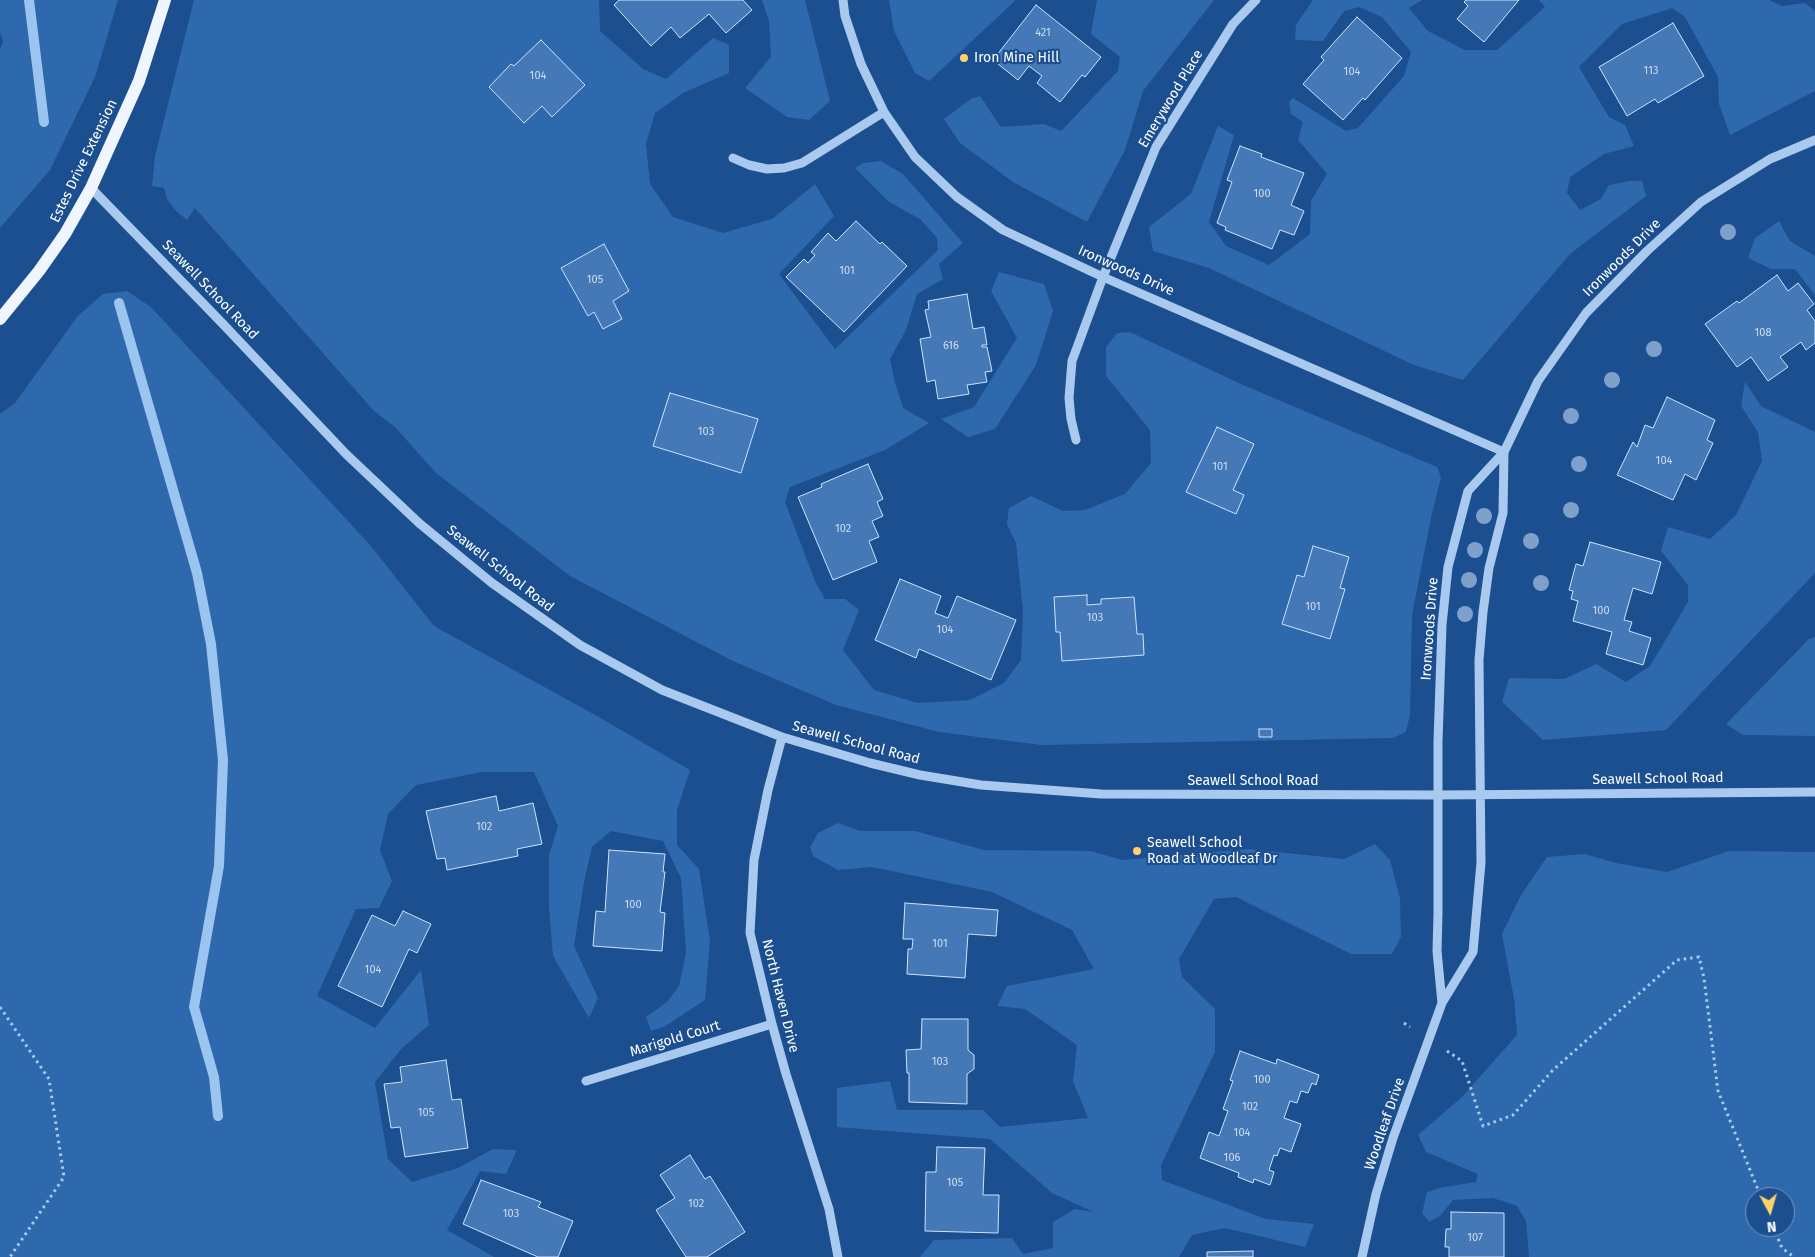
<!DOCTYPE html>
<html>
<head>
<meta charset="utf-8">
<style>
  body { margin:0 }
  #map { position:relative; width:1815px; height:1257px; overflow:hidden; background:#1b4f8f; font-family:"Fira Sans",sans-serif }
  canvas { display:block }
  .north { position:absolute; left:1745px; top:1187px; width:50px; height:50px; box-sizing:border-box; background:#1b4f8f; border:1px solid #7695bc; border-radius:50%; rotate:174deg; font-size:14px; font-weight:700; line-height:20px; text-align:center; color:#fff }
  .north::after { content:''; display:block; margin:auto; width:18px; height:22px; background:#ffd166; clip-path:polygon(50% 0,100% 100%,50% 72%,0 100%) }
</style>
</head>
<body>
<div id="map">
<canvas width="1815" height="1257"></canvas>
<div class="north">N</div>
</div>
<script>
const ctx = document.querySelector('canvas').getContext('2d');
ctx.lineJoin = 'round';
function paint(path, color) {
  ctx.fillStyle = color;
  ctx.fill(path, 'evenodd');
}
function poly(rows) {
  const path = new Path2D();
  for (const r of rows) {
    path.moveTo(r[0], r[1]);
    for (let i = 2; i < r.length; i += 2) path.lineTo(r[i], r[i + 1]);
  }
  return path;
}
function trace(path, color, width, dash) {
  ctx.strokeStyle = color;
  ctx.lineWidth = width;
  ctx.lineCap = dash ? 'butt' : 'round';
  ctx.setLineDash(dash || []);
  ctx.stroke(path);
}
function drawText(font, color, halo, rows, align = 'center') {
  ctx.font = font + ' "Fira Sans",sans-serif';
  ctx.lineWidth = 4.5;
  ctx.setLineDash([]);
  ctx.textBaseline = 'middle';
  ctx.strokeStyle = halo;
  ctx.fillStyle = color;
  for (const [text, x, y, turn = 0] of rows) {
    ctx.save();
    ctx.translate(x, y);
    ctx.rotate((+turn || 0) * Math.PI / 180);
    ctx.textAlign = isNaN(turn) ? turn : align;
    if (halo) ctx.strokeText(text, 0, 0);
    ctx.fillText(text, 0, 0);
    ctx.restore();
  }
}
const green = poly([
  [0,0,118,0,95,77,50,170,0,228,0,49,3,42,0,32],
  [194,0,599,0,600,31,643,69,666,79,713,38,729,45,729,73,683,93,655,113,646,144,650,184,673,217,723,233,772,219,815,184,834,216,779,274,835,349,938,250,937,238,920,219,889,202,855,168,863,163,881,161,903,174,963,243,939,264,943,279,917,294,906,330,890,359,894,379,903,408,929,423,885,450,790,487,785,502,815,581,825,599,845,599,859,610,843,650,874,690,918,703,970,700,1004,683,1021,660,1023,611,1016,543,1007,524,1009,508,1031,496,1063,511,1085,510,1125,494,1151,463,1150,430,1106,376,1106,347,1117,333,1130,332,1243,385,1437,467,1441,477,1431,518,1412,615,1410,715,1406,732,1393,738,1041,745,939,732,836,705,733,661,570,576,436,473,395,427,374,411,195,208,187,220,175,210,167,199,164,188,152,186,155,156],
  [762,0,805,0,830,101,809,120,787,117,745,88,771,57,769,21],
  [889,0,1016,0,929,81,915,73,894,31],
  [1097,0,1214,0,1143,91,1125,150,1087,222,1013,182,960,143,944,119,971,99,980,96,1001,127,1044,124,1061,131,1118,71,1120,57,1091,34],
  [1313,0,1422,0,1409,8,1428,31,1465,50,1497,50,1545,7,1539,0,1769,0,1782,6,1805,3,1815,11,1815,91,1730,135,1719,104,1718,77,1685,17,1672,8,1622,24,1579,67,1609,117,1625,125,1634,146,1604,154,1570,177,1567,193,1580,210,1601,199,1609,185,1630,181,1642,181,1646,196,1570,254,1463,380,1414,365,1209,268,1153,251,1149,227,1191,194,1218,126,1234,135,1209,222,1226,246,1269,265,1310,234,1311,201,1327,174,1298,140,1303,122,1291,114,1289,102,1293,98,1346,131,1358,128,1404,76,1411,52,1382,17,1359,7,1344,11,1323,41,1295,40,1296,25],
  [1779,221,1790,241,1815,256,1815,295,1795,269,1771,269,1748,258,1755,238],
  [999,272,1044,284,1053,311,1036,365,995,429,968,437,941,419,974,407,1017,338,991,291],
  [127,291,151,307,370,545,434,626,597,716,690,770,677,810,677,845,699,869,710,941,705,1000,664,1027,651,1031,646,1017,667,1002,679,986,686,953,681,878,663,841,611,831,592,847,584,882,574,946,598,998,589,1018,553,956,549,908,549,855,558,826,534,772,482,772,416,785,388,814,380,850,392,881,379,908,356,909,317,996,375,1028,421,970,429,1025,402,1048,375,1082,388,1159,412,1182,458,1168,493,1149,517,1150,506,1174,480,1171,447,1230,494,1257,0,1257,0,414,15,403,77,317,103,294],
  [1745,382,1761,406,1815,432,1815,573,1666,730,1543,740,1502,702,1509,678,1564,679,1596,664,1626,682,1650,666,1688,602,1688,585,1661,551,1668,527,1710,539,1736,515,1762,461,1758,432,1741,406],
  [1815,637,1815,736,1743,735,1726,724,1809,639],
  [838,823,860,831,915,831,984,850,1090,851,1123,860,1248,849,1344,859,1375,844,1390,860,1400,898,1401,937,1392,954,1351,954,1236,897,1214,899,1179,959,1182,977,1215,1009,1215,1052,1161,1165,1162,1180,1266,1219,1314,1224,1305,1247,1225,1228,1192,1235,1179,1257,920,1257,934,1240,1012,1238,1023,1254,1053,1248,1053,1222,1075,1209,1094,1212,1052,1193,990,1139,837,1127,837,1088,890,1081,897,1110,983,1110,1000,1127,1088,1118,1073,1081,1077,1045,1025,1009,997,1006,1007,986,1094,969,1072,930,992,892,872,867,838,870,813,856,810,847,818,833],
  [1729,851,1815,852,1815,1257,1529,1257,1526,1221,1517,1206,1493,1198,1453,1200,1440,1216,1429,1222,1422,1213,1427,1192,1439,1188,1476,1182,1478,1174,1426,1152,1418,1135,1462,1097,1517,1035,1514,999,1502,934,1521,895,1547,857,1585,854,1616,863,1667,872],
  [1755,1197,1785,1197,1785,1227,1755,1227]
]);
const stream = poly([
  [29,0,44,122],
  [119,303,197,573,211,644,223,760,219,866,194,1007,214,1077,218,1116]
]);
const building = poly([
  [619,0,743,0,752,10,726,33,709,14,680,38,671,27,651,46,614,5,619,0],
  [1466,0,1519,0,1484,42,1457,19,1468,6,1464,2,1466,0],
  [1036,5,1101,57,1085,77,1082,75,1060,102,1037,83,1042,76,1029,66,1018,80,993,60,1036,5],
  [1357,17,1402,58,1365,100,1363,98,1343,120,1303,84,1324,60,1321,57,1357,17],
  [1673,23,1704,76,1658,103,1655,99,1627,116,1599,67,1673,23],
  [541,40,585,85,552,117,542,106,524,123,489,87,511,64,514,66,541,40],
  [1240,146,1262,154,1261,157,1304,173,1291,205,1304,211,1294,235,1280,230,1272,249,1225,230,1226,227,1217,223,1232,182,1227,180,1240,146],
  [856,221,880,244,882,242,907,266,844,332,786,277,804,259,808,263,815,255,811,252,828,233,836,241,856,221],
  [604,244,629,291,613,301,622,319,603,329,594,312,588,316,561,268,604,244],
  [1777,275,1788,291,1798,283,1814,304,1807,310,1815,321,1815,343,1806,350,1801,342,1780,357,1788,367,1768,381,1751,357,1737,367,1705,324,1737,301,1739,303,1777,275],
  [967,294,973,329,984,327,987,345,982,345,982,347,987,347,992,371,985,372,987,382,967,385,969,394,938,399,935,380,927,382,920,339,931,337,925,310,929,309,928,301,967,294],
  [670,393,758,419,741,473,653,446,670,393],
  [1667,397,1715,420,1707,440,1713,443,1696,480,1685,474,1673,500,1617,475,1633,442,1637,447,1645,425,1653,428,1667,397],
  [1217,427,1254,444,1233,490,1244,495,1236,514,1186,492,1217,427],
  [868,464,883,499,877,502,883,516,872,521,879,537,869,541,877,562,833,580,798,497,822,487,821,484,868,464],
  [1590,542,1661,562,1652,594,1633,588,1624,620,1632,622,1629,631,1651,638,1643,665,1606,654,1612,632,1573,621,1578,601,1571,599,1573,591,1569,590,1576,564,1583,566,1590,542],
  [1313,546,1349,557,1340,588,1345,589,1330,639,1282,624,1297,575,1304,577,1313,546],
  [900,579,941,596,935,613,948,618,957,596,1016,620,991,680,919,649,916,658,875,640,900,579],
  [1087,595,1087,605,1101,604,1101,599,1134,597,1137,634,1143,634,1144,655,1062,661,1060,632,1056,632,1054,597,1087,595],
  [1259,729,1272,729,1272,737,1259,737,1259,729],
  [496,796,499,811,533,803,542,844,517,849,518,856,447,870,445,858,437,859,426,811,496,796],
  [609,850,665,854,663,872,665,872,660,912,665,913,662,951,593,946,596,911,605,912,609,850],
  [905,903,998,910,996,936,968,934,965,978,907,974,908,949,912,949,913,939,903,939,905,903],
  [403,911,431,924,417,953,409,949,382,1007,338,986,372,915,395,926,403,911],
  [922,1019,968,1019,968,1050,974,1055,974,1069,967,1074,967,1104,909,1102,909,1073,907,1073,906,1050,921,1049,922,1019],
  [1240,1051,1276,1064,1277,1059,1319,1075,1316,1085,1312,1083,1308,1093,1301,1091,1297,1103,1290,1101,1284,1118,1301,1124,1291,1152,1280,1148,1277,1156,1274,1155,1269,1170,1274,1172,1270,1185,1254,1179,1253,1183,1238,1177,1239,1173,1200,1158,1209,1132,1219,1136,1228,1111,1223,1109,1233,1081,1230,1080,1240,1051],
  [446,1060,452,1100,461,1099,468,1148,405,1157,400,1127,391,1128,384,1084,402,1082,400,1067,446,1060],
  [937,1147,985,1148,983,1195,999,1195,998,1233,925,1231,926,1172,936,1172,937,1147],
  [690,1155,705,1179,710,1176,745,1232,707,1257,686,1257,656,1210,675,1198,660,1175,690,1155],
  [481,1180,541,1202,538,1207,573,1221,558,1257,538,1257,463,1224,481,1180],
  [1451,1212,1504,1213,1504,1257,1449,1257,1449,1247,1445,1247,1446,1229,1451,1229,1451,1212],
  [1253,1251,1253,1257,1207,1257,1207,1252,1253,1251]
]);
const path = poly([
  [0,1007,49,1079,64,1177,10,1257],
  [1404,1023,1410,1027],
  [1447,1051,1462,1061,1483,1126,1513,1115,1553,1070,1677,960,1699,957,1704,978,1718,1091,1761,1197],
  [1773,1227,1782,1248,1794,1257]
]);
const minor = poly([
  [843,0,845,16,861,64,884,112,915,157,957,197,1003,230,1103,277,1504,452],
  [733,158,749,165,767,169,784,168,802,163,884,112],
  [91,188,222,323,346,454,419,523,492,583,580,645,662,690,782,737,870,763,920,775,981,785,1101,794,1439,795,1815,792],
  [1076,440,1071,419,1069,398,1072,361,1103,277,1156,147,1233,24,1256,0],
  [782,737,768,790,754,860,750,933,772,1024,786,1074,829,1209,838,1257],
  [1442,1003,1437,951,1438,913,1438,741,1442,625,1448,567,1468,491,1504,452,1538,381,1586,313,1647,251,1701,202,1770,159,1815,140],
  [586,1081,772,1024],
  [1362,1257,1376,1194,1393,1138,1442,1003,1473,952,1481,863,1479,660,1483,612,1489,568,1503,513,1504,452]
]);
const major = poly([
  [0,319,39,271,65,234,91,188,139,81,165,0]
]);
const trees = [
  [1728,232],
  [1654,349],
  [1612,380],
  [1571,416],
  [1579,464],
  [1571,510],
  [1484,516],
  [1531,541],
  [1475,550],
  [1469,580],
  [1541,583],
  [1465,614]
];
const markers = [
  [964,58,5,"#ffd166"],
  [1137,851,5,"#ffd166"]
];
const numberNames = [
  ["421",1043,33],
  ["113",1651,71],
  ["104",1352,72],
  ["104",538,76],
  ["100",1262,194],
  ["101",847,271],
  ["105",595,280],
  ["108",1763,333],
  ["616",951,346],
  ["103",706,432],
  ["104",1664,461],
  ["101",1220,467],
  ["102",843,529],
  ["101",1313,607],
  ["100",1601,611],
  ["103",1095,618],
  ["104",945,630],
  ["102",484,827],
  ["100",633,905],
  ["101",940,944],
  ["104",373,970],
  ["103",940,1062],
  ["100",1262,1080],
  ["102",1250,1107],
  ["105",426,1113],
  ["104",1242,1133],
  ["106",1232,1158],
  ["105",955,1183],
  ["102",696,1204],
  ["103",511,1214],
  ["107",1475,1238]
];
const poiNames = [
  ["Iron Mine Hill",974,58],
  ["Seawell School",1147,843],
  ["Road at Woodleaf Dr",1147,859]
];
const streetNames = [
  ["Emerywood Place",1171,99,-59],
  ["Estes Drive Extension",84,161,-64],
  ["Ironwoods Drive",1622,258,-45],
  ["Ironwoods Drive",1126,271,24],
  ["Seawell School Road",210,290,46],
  ["Seawell School Road",500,569,38],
  ["Ironwoods Drive",1430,629,-86],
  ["Seawell School Road",856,743,15],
  ["Seawell School Road",1658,779,-1],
  ["Seawell School Road",1253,781],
  ["North Haven Drive",780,996,76],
  ["Marigold Court",675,1039,-17],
  ["Woodleaf Drive",1385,1124,-71]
];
paint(green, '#2e69ad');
trace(stream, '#9cc4f0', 10);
paint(building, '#4478b7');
trace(building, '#cfe3fa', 1);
trace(path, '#a9c9ee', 3, [2.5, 4]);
trace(minor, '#a9c9ee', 9);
trace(major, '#f0f6ff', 12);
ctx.fillStyle = '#7ea0ca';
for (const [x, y] of trees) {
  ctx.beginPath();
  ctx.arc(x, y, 8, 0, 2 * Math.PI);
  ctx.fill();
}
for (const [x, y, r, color] of markers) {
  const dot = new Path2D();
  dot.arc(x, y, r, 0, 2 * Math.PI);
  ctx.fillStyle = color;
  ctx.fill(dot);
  trace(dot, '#1b4f8f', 2);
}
drawText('11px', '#d0dded', null, numberNames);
drawText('14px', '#fff', '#1b4f8f', poiNames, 'left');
drawText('14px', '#fff', '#1b4f8f', streetNames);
</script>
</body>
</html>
